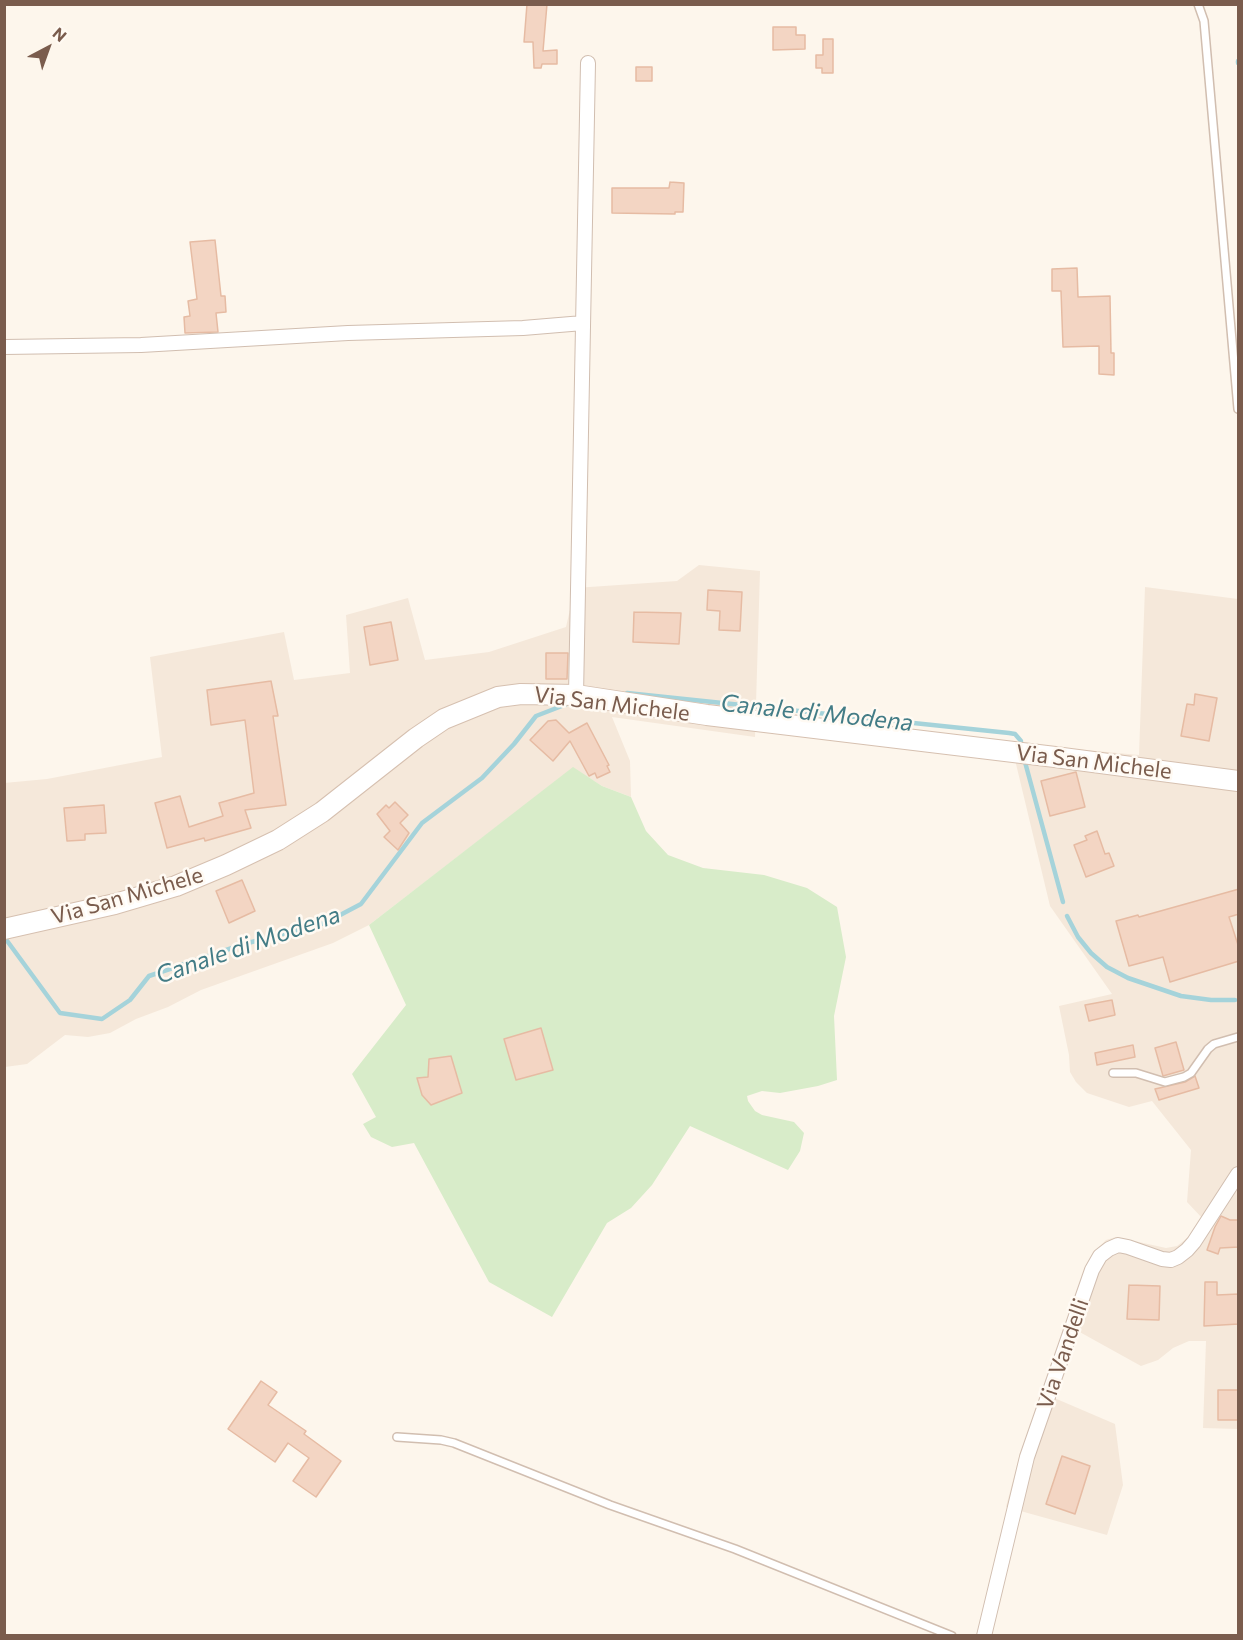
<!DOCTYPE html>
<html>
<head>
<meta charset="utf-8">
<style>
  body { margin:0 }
  #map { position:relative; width:1243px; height:1640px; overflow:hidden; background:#fdf6ec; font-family:Commissioner,sans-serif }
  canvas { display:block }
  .frame { position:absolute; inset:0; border:6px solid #7a5c4d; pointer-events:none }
  .north { position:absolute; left:18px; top:18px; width:60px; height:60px; -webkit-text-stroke:4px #fffaf3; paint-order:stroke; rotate:41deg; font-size:16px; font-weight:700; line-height:24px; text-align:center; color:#7a5c4d }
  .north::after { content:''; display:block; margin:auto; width:21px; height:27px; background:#7a5c4d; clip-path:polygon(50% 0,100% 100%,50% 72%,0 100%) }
</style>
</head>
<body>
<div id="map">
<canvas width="1243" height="1640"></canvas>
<div class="frame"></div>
<div class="north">N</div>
</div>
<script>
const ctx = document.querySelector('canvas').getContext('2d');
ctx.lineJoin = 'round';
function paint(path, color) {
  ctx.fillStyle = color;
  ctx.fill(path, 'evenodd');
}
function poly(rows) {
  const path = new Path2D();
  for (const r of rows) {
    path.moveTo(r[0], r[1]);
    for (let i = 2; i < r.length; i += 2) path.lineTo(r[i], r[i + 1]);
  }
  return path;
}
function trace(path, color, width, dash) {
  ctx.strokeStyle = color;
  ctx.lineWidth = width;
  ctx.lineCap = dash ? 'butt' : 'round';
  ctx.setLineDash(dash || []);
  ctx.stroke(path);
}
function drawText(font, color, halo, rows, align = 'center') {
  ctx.font = font + ' Commissioner,sans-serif';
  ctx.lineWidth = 5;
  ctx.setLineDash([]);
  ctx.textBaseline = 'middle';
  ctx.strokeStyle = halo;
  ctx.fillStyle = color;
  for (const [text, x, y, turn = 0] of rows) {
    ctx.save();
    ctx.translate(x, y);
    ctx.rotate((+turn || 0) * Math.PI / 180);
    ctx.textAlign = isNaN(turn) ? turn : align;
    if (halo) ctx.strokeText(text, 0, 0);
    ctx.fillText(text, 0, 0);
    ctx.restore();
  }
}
const residential = poly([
  [699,565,760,571,755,737,612,717,630,761,631,797,602,786,573,768,369,925,333,943,201,990,168,1007,136,1019,110,1033,88,1037,65,1035,27,1064,5,1067,4,783,47,779,162,757,150,657,284,632,294,680,350,673,346,615,408,598,425,660,489,652,566,627,575,588,677,581],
  [1145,587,1238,599,1238,1429,1203,1428,1206,1341,1189,1341,1173,1348,1158,1360,1141,1366,1067,1325,1077,1291,1097,1249,1106,1240,1116,1237,1166,1248,1177,1246,1190,1236,1203,1219,1187,1202,1191,1150,1152,1101,1129,1107,1087,1093,1076,1082,1070,1072,1069,1055,1059,1006,1112,994,1050,906,1011,743,1139,755],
  [1045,1394,1115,1424,1123,1485,1107,1535,1006,1507,1019,1457]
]);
const green = poly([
  [573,767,602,786,631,797,646,831,668,855,703,868,764,875,807,888,837,907,846,957,834,1016,837,1080,818,1086,780,1093,762,1091,747,1096,748,1101,755,1111,762,1115,794,1122,804,1133,800,1151,788,1170,690,1126,652,1185,631,1208,607,1223,552,1317,489,1282,414,1143,392,1147,371,1137,363,1124,376,1117,352,1074,406,1005,369,925]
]);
const stream = poly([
  [1238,61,1238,63],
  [627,693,1009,733,1015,734,1021,741],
  [1025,762,1063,902],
  [1067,916,1078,937,1091,953,1107,967,1128,978,1181,996,1211,1000,1235,1000],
  [5,938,60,1013,102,1019,130,1000,149,976,244,944,325,923,361,904,422,823,482,778,514,744,536,716,567,704]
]);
const building = poly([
  [527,4,547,4,543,51,557,50,557,64,542,64,541,68,534,68,533,42,524,42,527,4],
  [773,27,796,27,796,35,805,35,805,49,773,50,773,27],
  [823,39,833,39,833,73,822,73,822,68,816,68,816,55,823,55,823,39],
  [636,67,652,67,652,81,636,81,636,67],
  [670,182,684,183,683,212,675,212,675,214,612,213,612,188,669,188,670,182],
  [215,240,221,296,225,296,226,312,216,313,218,332,185,333,184,317,190,316,188,301,197,299,190,242,215,240],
  [1077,268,1078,297,1110,296,1111,353,1114,353,1114,375,1099,374,1099,346,1063,347,1061,291,1052,291,1052,269,1077,268],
  [708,590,742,592,740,631,719,630,720,611,707,610,708,590],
  [634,612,681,613,679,644,633,642,634,612],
  [391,622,398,660,370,665,364,627,391,622],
  [546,653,568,653,567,679,546,679,546,653],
  [271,681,278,716,273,716,286,805,245,810,251,828,205,841,204,838,167,848,155,803,180,796,189,827,223,816,219,803,254,793,245,720,211,725,207,690,271,681],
  [1195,694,1217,698,1209,741,1181,736,1187,704,1194,705,1195,694],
  [556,720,569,733,587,723,609,765,607,766,610,772,597,778,595,773,589,776,570,741,553,761,530,740,548,721,556,720],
  [1076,772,1085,807,1050,816,1041,781,1076,772],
  [395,802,408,815,400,823,409,833,398,850,384,837,390,831,377,814,386,805,389,808,395,802],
  [104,805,106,833,85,834,85,840,67,841,64,808,104,805],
  [1097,831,1105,854,1109,853,1114,866,1086,877,1074,845,1087,840,1085,836,1097,831],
  [242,880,255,911,229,923,216,891,242,880],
  [1239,889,1239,914,1229,917,1239,948,1239,961,1170,982,1163,957,1129,966,1116,921,1138,915,1139,917,1239,889],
  [1112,1000,1115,1015,1089,1021,1085,1005,1112,1000],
  [541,1028,553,1070,516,1080,504,1039,541,1028],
  [1176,1042,1184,1070,1163,1076,1155,1048,1176,1042],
  [1133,1045,1135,1057,1097,1065,1095,1053,1133,1045],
  [451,1056,462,1093,431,1105,422,1095,417,1078,428,1077,429,1059,451,1056],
  [1195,1076,1199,1088,1159,1100,1155,1089,1185,1082,1195,1076],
  [1221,1216,1230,1220,1239,1220,1239,1247,1220,1248,1218,1254,1207,1250,1215,1227,1221,1216],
  [1205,1282,1217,1282,1217,1295,1239,1294,1239,1324,1204,1326,1205,1282],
  [1129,1285,1160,1286,1159,1320,1127,1319,1129,1285],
  [261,1381,277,1392,268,1405,306,1431,304,1434,341,1461,316,1497,293,1481,309,1458,288,1443,275,1462,228,1429,261,1381],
  [1218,1390,1239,1390,1239,1420,1218,1420,1218,1390],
  [1062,1456,1090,1466,1075,1514,1046,1504,1062,1456]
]);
const service = poly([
  [1198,4,1204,21,1238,409],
  [1113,1073,1136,1073,1165,1082,1184,1077,1191,1073,1208,1049,1214,1044,1238,1037],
  [397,1437,441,1440,454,1443,610,1505,735,1549,952,1636]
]);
const minor = poly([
  [4,347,141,345,348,333,523,328,583,323],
  [576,695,588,63],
  [984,1636,1027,1457,1092,1270,1100,1256,1109,1249,1118,1245,1128,1247,1162,1259,1171,1260,1178,1257,1187,1250,1194,1242,1238,1174]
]);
const secondary = poly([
  [4,929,115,904,176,886,226,865,278,840,322,812,416,738,444,719,498,697,521,694,576,695,707,715,1055,757,1238,781]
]);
const streetNames = [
  ["Via San Michele",612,704,7],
  ["Via San Michele",1094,762,7],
  ["Via San Michele",127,896,-16],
  ["Via Vandelli",1063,1354,-71]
];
const waterNames = [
  ["Canale di Modena",817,713,6],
  ["Canale di Modena",248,945,-19]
];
paint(residential, '#f5e8da');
paint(green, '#d8ecc9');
trace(stream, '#a5d3da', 4.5);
paint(building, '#f3d5c3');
trace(building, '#e6bba3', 1.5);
trace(service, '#d1beb0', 10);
trace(minor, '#d1beb0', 16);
trace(secondary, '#d6c0b0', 22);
trace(service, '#fff', 7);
trace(minor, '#fff', 14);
trace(secondary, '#fff', 20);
drawText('22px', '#7a5c4d', '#fffaf3', streetNames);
drawText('italic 24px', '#437c86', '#fffaf3', waterNames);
</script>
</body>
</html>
